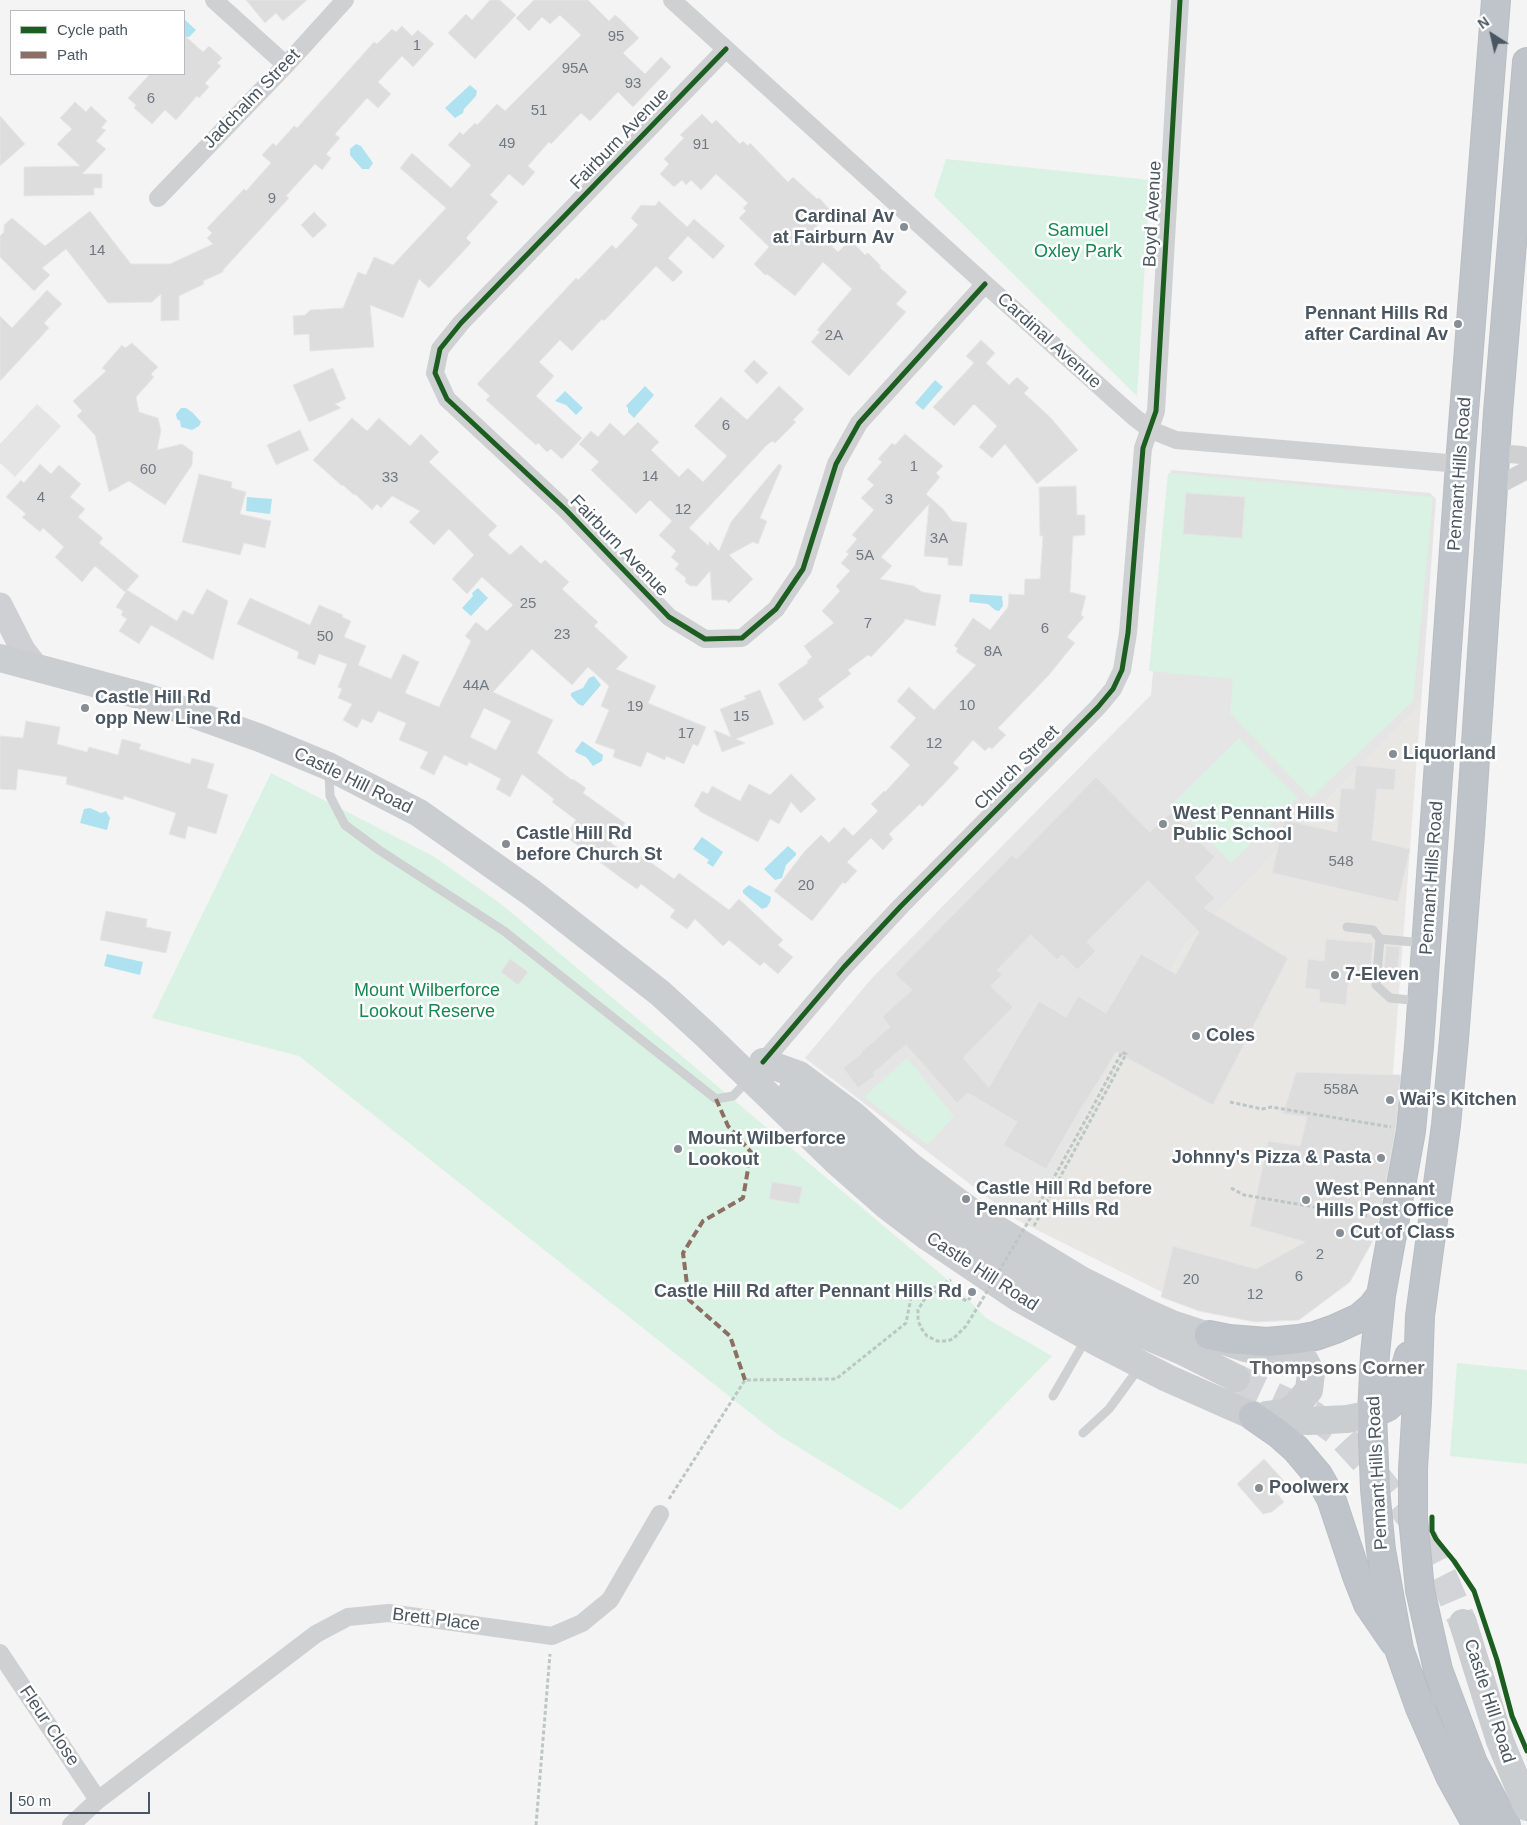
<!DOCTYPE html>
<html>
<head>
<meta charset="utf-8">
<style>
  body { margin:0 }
  #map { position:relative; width:1527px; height:1825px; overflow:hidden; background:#f4f4f4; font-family:Helvetica,sans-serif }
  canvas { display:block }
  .legend { position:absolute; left:10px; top:10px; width:175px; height:65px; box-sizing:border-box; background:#fff; border:1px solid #b7bbc0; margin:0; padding:6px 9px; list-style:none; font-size:15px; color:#4a5661 }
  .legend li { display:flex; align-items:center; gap:10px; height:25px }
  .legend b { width:25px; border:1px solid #b7bbc0 }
  .north { position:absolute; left:1467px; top:10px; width:50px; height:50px; -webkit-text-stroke:4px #fff; paint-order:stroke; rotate:325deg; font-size:14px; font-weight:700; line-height:20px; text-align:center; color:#4a5661 }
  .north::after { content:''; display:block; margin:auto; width:18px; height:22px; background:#4a5661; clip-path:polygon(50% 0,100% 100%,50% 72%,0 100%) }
  .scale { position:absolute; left:10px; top:1792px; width:140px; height:22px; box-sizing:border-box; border:2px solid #4a5661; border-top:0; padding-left:6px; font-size:15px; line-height:18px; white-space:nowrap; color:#4a5661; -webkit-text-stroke:4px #fff; paint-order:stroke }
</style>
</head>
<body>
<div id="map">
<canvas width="1527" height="1825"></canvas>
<ul class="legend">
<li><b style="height:6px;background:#1b5e20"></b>Cycle path</li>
<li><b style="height:6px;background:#8d6e63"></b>Path</li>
</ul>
<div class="north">N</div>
<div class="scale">50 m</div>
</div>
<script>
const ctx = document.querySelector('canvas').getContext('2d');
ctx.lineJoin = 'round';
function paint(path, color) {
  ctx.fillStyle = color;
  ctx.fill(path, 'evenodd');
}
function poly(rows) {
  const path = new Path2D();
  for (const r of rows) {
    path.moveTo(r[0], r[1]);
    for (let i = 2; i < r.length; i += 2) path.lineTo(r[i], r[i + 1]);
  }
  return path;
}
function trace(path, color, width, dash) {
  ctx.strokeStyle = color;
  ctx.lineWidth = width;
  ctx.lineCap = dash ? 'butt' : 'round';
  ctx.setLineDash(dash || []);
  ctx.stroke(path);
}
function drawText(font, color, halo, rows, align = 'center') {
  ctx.font = font + ' Helvetica,sans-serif';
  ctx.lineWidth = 5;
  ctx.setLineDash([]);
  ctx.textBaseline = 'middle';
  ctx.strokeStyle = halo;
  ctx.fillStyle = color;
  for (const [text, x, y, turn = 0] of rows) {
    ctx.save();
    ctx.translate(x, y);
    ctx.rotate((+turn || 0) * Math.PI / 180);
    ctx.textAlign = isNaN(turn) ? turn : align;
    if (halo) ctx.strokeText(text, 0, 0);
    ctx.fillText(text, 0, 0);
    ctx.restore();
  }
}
const commercial = poly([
  [1421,704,1393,1072,1379,1184,1306,1307,1261,1322,1188,1305,1017,1220,1121,1044,1128,1047,1185,945]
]);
const education = poly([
  [37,404,61,426,15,477,0,463,0,444],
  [1171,470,1430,493,1436,499,1421,704,1185,945,1128,1047,1121,1044,1048,1183,1041,1180,1017,1220,805,1058,872,978,1151,695]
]);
const green = poly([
  [946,159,1150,180,1137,396,934,196],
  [1168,473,1433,497,1413,701,1311,798,1230,713,1233,679,1149,671],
  [1239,738,1298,798,1231,863,1173,803],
  [271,773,433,856,501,904,955,1286,986,1318,1052,1356,964,1447,901,1510,777,1434,299,1056,152,1018],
  [907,1058,954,1116,928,1145,864,1097],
  [1457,1363,1527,1370,1527,1464,1450,1456]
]);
const water = poly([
  [184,19,196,30,189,37,184,37],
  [470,85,477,91,476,96,464,109,463,113,455,118,445,108],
  [356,144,361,146,373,163,369,169,362,169,350,155,350,149],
  [935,380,943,387,923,410,915,403],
  [645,386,654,395,634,418,628,412,628,408,626,406],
  [565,391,583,408,576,415,566,405,555,401],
  [181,408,186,408,193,413,201,422,199,426,192,430,181,427,180,421,177,419,176,414],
  [247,497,272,499,270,514,246,511],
  [478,588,488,598,471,616,462,608,473,596,472,593],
  [970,594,1002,596,1003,606,999,611,995,610,988,604,969,602],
  [594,676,601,685,583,706,578,704,571,696,571,693,583,688,589,678],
  [582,741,603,755,602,761,593,766,586,757,577,753,575,751],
  [90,808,101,813,106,811,110,818,107,830,80,823,84,809],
  [702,837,723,852,713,867,707,863,709,860,693,849],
  [788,846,796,853,796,855,786,865,782,878,775,880,764,869],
  [749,885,771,897,770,902,767,907,762,909,743,893,743,890],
  [107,954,143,962,140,975,104,966]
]);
const building = poly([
  [246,0,307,0,283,21,276,13,265,23,246,0],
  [490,0,500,0,516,15,475,59,448,33,466,14,472,20,490,0],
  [534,0,588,0,609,21,615,15,620,19,639,38,623,53,645,74,661,57,671,67,633,107,618,92,590,121,581,113,551,144,549,142,528,166,535,172,523,186,509,174,490,195,498,202,466,238,471,243,429,288,419,279,403,318,370,305,374,347,310,351,309,334,294,335,293,316,305,315,310,310,343,308,358,272,366,275,374,257,393,265,446,208,400,168,412,153,451,188,471,165,448,145,460,132,463,135,475,123,477,125,497,104,505,111,581,35,560,15,550,24,542,17,529,31,516,18,534,0],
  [402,26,412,36,418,30,434,44,413,67,402,56,378,82,391,94,378,108,367,98,335,134,340,138,326,154,331,158,322,170,315,164,286,196,289,198,223,270,223,272,203,281,204,284,179,296,179,320,161,321,161,294,152,302,108,303,66,249,42,268,50,275,34,291,0,257,0,236,4,232,4,225,12,218,45,246,90,211,131,264,170,264,213,244,207,238,212,233,207,228,244,189,246,191,271,163,262,155,273,143,276,146,294,126,297,128,374,42,377,44,392,29,396,32,402,26],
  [184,35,203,52,209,46,222,58,217,63,221,66,205,83,209,87,199,98,197,96,176,120,165,110,152,124,134,108,136,105,128,98,150,74,184,74,184,35],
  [75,102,86,112,91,106,107,121,101,128,106,130,96,141,106,149,82,174,102,174,102,188,94,188,94,195,24,196,24,167,80,166,57,144,72,129,60,118,75,102],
  [702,114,712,124,716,120,740,144,743,141,748,146,750,143,788,182,793,177,817,199,819,198,832,212,814,229,838,252,850,240,865,255,868,253,881,266,879,267,907,292,896,304,906,312,849,376,811,342,820,332,817,330,852,289,823,262,795,296,767,274,765,275,754,264,769,247,739,218,746,211,743,208,748,203,716,174,701,190,691,180,686,185,682,180,674,187,660,174,669,164,664,159,684,138,680,135,702,114],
  [0,116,25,144,0,166,0,116],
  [659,201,687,227,694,219,725,246,713,259,688,236,668,258,683,272,673,282,656,266,604,321,602,319,572,351,560,340,539,362,554,376,536,396,582,438,562,459,551,449,547,452,538,443,536,445,486,400,490,396,477,384,576,278,578,280,612,245,616,249,638,225,631,218,641,205,655,206,659,201],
  [314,212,327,225,313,238,301,225,314,212],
  [47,290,62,304,44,323,49,328,0,381,0,316,12,328,47,290],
  [981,340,995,353,986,363,1009,385,1017,377,1029,388,1024,393,1051,418,1078,450,1037,484,1005,444,992,458,979,447,997,426,974,404,954,426,933,407,974,363,966,356,981,340],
  [132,343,158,367,151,374,154,377,136,397,139,412,158,418,161,430,157,450,182,444,193,452,192,465,165,505,129,481,109,492,95,435,77,416,82,411,73,401,106,371,102,368,122,345,125,348,132,343],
  [754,360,768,373,757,384,744,371,754,360],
  [333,368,346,399,335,404,341,408,309,422,293,385,333,368],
  [779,386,804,409,793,420,796,422,775,443,772,441,766,446,689,528,709,546,709,541,719,551,731,522,779,464,782,466,760,518,767,521,758,544,753,542,729,555,753,579,729,603,726,600,712,600,710,571,697,586,690,586,685,582,686,578,675,569,679,564,671,557,676,551,659,535,672,521,650,500,636,514,591,470,599,462,579,444,591,431,598,437,610,423,624,436,638,422,659,442,651,450,679,477,688,468,703,482,727,456,694,426,721,397,747,420,779,386],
  [352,418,367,431,379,418,410,446,421,434,439,452,429,462,497,526,488,535,510,555,521,545,541,564,545,560,569,582,562,589,598,622,594,626,628,657,616,669,656,686,648,703,706,727,698,746,693,744,684,764,666,756,665,760,647,752,641,767,613,757,615,750,595,743,609,710,601,706,609,686,588,667,572,685,532,649,493,692,553,720,537,753,572,780,573,779,586,788,583,793,625,823,611,843,635,860,638,855,646,859,674,879,679,873,729,910,739,899,783,940,778,945,793,957,778,974,764,962,760,966,729,940,723,946,695,919,687,929,670,917,675,910,641,884,637,889,621,878,565,836,576,820,552,802,554,799,522,774,510,797,496,789,501,779,469,762,467,766,444,755,434,775,420,768,428,752,399,740,406,723,378,711,372,723,362,719,357,728,343,720,352,704,338,698,342,689,338,687,347,664,319,654,315,665,297,658,299,652,237,624,250,598,310,625,319,605,343,615,342,617,351,621,344,637,366,646,358,665,391,679,403,654,419,662,405,693,439,707,471,641,465,636,476,622,487,631,513,605,482,577,467,594,452,579,474,555,449,529,434,545,409,522,420,511,392,496,381,508,377,504,372,510,355,494,354,495,343,485,342,486,313,460,352,418],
  [484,708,511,721,496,750,470,737,484,708],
  [300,430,309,450,276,465,267,445,300,430],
  [905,434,943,466,936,473,940,477,926,494,943,509,952,521,967,523,962,566,948,565,948,558,924,556,929,504,881,557,892,566,880,579,914,586,922,592,941,595,935,626,905,619,904,622,871,657,868,655,848,670,851,674,818,699,824,707,804,721,778,684,808,663,807,661,812,657,804,646,834,623,822,611,840,591,836,586,850,571,841,563,849,554,846,552,857,539,852,535,874,510,861,498,874,485,867,479,882,462,878,459,892,443,895,445,905,434],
  [40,464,51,474,59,465,81,484,70,497,85,509,78,517,103,538,99,543,139,576,125,592,95,566,82,582,55,557,64,547,43,528,40,532,22,517,26,514,6,497,21,480,24,483,40,464],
  [199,474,232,482,231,488,246,492,240,514,271,521,265,548,244,543,240,555,182,542,199,474],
  [1076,486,1077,515,1085,515,1085,535,1073,536,1070,592,1086,596,1081,615,1084,617,1067,637,1075,643,1048,676,998,728,1006,735,992,749,989,747,985,751,973,740,953,763,959,768,922,807,920,804,889,834,893,839,883,850,871,838,847,862,857,871,845,884,843,882,812,921,774,891,804,852,821,835,829,843,844,827,853,836,878,811,871,804,884,791,885,792,910,765,890,747,916,718,897,701,909,687,934,710,976,665,956,652,958,648,954,646,973,618,990,630,1008,607,1009,594,1024,595,1025,579,1040,579,1043,536,1040,536,1039,487,1076,486],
  [1186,493,1245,497,1242,538,1183,534,1186,493],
  [207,589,228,601,213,660,151,625,139,644,119,631,127,619,121,615,123,611,116,607,127,590,177,621,183,610,193,615,207,589],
  [760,690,774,724,736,739,745,743,722,752,714,730,731,737,720,709,746,699,744,696,760,690],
  [26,721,60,727,57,744,87,752,89,747,118,755,122,739,141,744,139,749,190,764,192,758,214,764,207,788,228,795,216,834,188,826,185,839,169,834,176,813,124,796,123,800,66,784,67,777,18,769,16,790,0,789,0,736,23,738,26,721],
  [1356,765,1396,769,1394,790,1377,789,1372,840,1410,849,1398,902,1272,873,1284,820,1337,832,1341,788,1354,789,1356,765],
  [791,774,816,799,801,813,791,802,779,824,770,819,758,842,699,811,700,810,694,806,702,791,708,794,712,786,740,801,749,784,770,795,791,774],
  [1096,777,1150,832,1172,812,1190,831,1189,832,1215,857,1195,878,1215,898,1204,908,1288,958,1213,1105,1116,1052,1085,1103,1084,1103,1046,1169,1003,1145,1017,1122,968,1093,957,1103,906,1045,873,1073,875,1076,858,1088,843,1068,862,1053,861,1052,890,1027,882,1017,912,990,895,974,1012,855,1016,859,1096,777],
  [1148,881,1199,932,1176,974,1141,954,1106,1013,1078,996,1066,1017,1039,1001,989,1087,963,1058,1013,1007,991,986,1002,975,997,970,1031,935,1057,960,1062,955,1077,970,1096,951,1087,942,1148,881],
  [106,911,147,919,146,927,171,932,166,953,100,940,106,911],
  [1326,939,1373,943,1370,977,1349,974,1346,1005,1319,1002,1320,990,1305,988,1308,959,1324,961,1326,939],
  [1386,946,1400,947,1397,979,1383,978,1386,946],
  [510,959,528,972,518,985,501,972,510,959],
  [1296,1072,1401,1075,1396,1129,1376,1235,1350,1282,1299,1320,1255,1322,1199,1311,1161,1297,1173,1246,1256,1269,1305,1242,1250,1226,1268,1141,1300,1146,1307,1117,1283,1114,1296,1072],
  [772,1182,802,1187,799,1204,769,1199,772,1182],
  [1264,1459,1285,1482,1275,1491,1284,1502,1272,1512,1263,1514,1237,1484,1264,1459]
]);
const primaryTunnel = poly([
  [1236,1378,1312,1414,1339,1434,1365,1462,1418,1527,1443,1576,1463,1623]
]);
const path = poly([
  [1230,1102,1262,1109,1271,1107,1391,1127],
  [1231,1188,1244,1195,1367,1216],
  [1034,1226,1126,1054,1122,1052,1090,1112],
  [971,1297,967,1301,947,1291,937,1291,932,1293,924,1300,918,1310,918,1320,921,1328,927,1336,937,1341,947,1341,953,1339,966,1326,979,1305],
  [669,1499,745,1380,836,1379,906,1323,911,1298,951,1280],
  [536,1825,550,1654]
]);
const lane = poly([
  [329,771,330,796,345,825,379,850,504,931,716,1099,733,1096,749,1079],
  [1347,927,1373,930,1380,939],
  [1420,1001,1390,998,1376,985,1380,939,1424,943],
  [1053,1396,1086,1339],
  [1083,1433,1109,1409,1139,1368]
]);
const street = poly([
  [214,0,286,65],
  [672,0,985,284,1134,417,1151,430,1176,440,1460,464],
  [726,49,461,323,440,349,435,373,447,399,566,510,669,617,705,639,742,638,776,609,803,569,836,464,859,423,985,284],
  [158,198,286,65,345,0],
  [1496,453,1522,455,1527,457],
  [1493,488,1527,470],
  [763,1062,844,967,901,906,1098,707,1113,689,1122,670,1128,633,1143,448,1156,411,1180,0],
  [0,1653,98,1800],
  [71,1825,98,1800,316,1634,348,1617,389,1613,552,1636,582,1623,610,1600,660,1514]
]);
const secondary = poly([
  [0,605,23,650,37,668]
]);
const primary = poly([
  [0,658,146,697,260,738,328,766,419,813,532,893,660,993,707,1036,836,1161,886,1205,928,1237,1017,1297,1099,1343,1167,1378,1253,1416,1275,1420,1309,1421,1347,1419,1372,1414],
  [763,1062,799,1075,853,1115,910,1166,959,1203,990,1225,1081,1280,1145,1312,1172,1324,1245,1348,1261,1351,1289,1351,1297,1354,1305,1361,1311,1373,1309,1390,1295,1407,1284,1413,1267,1415],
  [793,1089,871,1162,917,1201,998,1256,1062,1294,1126,1327,1180,1350,1236,1378],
  [1463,1623,1500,1741,1527,1807]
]);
const highway = poly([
  [1209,1335,1229,1339,1267,1342,1299,1339,1315,1336,1335,1329,1359,1318,1372,1307,1381,1295],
  [1372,1414,1387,1407,1396,1399,1409,1356],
  [1253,1416,1279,1434,1296,1449,1318,1475,1331,1498,1357,1576,1368,1604,1394,1642],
  [1477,1825,1450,1776,1420,1708,1399,1649,1381,1550,1375,1489,1372,1414,1375,1354,1381,1295,1411,1131,1419,1046,1460,464,1496,0],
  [1506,1825,1473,1763,1438,1670,1420,1590,1413,1517,1413,1469,1417,1403,1420,1316,1446,1125,1454,1039,1470,834,1498,412,1527,62]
]);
const pathBridge = poly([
  [979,1305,1047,1190,1090,1112]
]);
const quiet = poly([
  [716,1099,728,1126,751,1152,743,1198,703,1221,683,1253,689,1300,730,1336,745,1380]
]);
const cycleway = poly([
  [726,49,461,323,440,349,435,373,447,399,566,510,669,617,705,639,742,638,776,609,803,569,836,464,859,423,985,284],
  [763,1062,844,967,901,906,1098,707,1113,689,1122,670,1128,633,1143,448,1156,411,1180,0],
  [1432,1517,1432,1531,1436,1539,1454,1561,1474,1591,1497,1660,1512,1716,1527,1751]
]);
const markers = [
  [904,227,5,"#868d94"],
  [1458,324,5,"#868d94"],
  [85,708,5,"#868d94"],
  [1393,754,5,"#868d94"],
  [1163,824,5,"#868d94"],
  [506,844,5,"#868d94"],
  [1335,975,5,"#868d94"],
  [1196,1036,5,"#868d94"],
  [1390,1100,5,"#868d94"],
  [678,1149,5,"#868d94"],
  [1381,1158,5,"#868d94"],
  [966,1199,5,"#868d94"],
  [1306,1200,5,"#868d94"],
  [1340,1233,5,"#868d94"],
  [972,1292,5,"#868d94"],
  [1259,1488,5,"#868d94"]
];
const numberNames = [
  ["95",616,37],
  ["1",417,46],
  ["95A",575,69],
  ["93",633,84],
  ["6",151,99],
  ["51",539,111],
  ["49",507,144],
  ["91",701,145],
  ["9",272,199],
  ["14",97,251],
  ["2A",834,336],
  ["6",726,426],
  ["1",914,467],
  ["60",148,470],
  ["14",650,477],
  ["33",390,478],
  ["4",41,498],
  ["3",889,500],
  ["12",683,510],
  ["3A",939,539],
  ["5A",865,556],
  ["25",528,604],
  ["7",868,624],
  ["6",1045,629],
  ["23",562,635],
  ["50",325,637],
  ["8A",993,652],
  ["44A",476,686],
  ["10",967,706],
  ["19",635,707],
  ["15",741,717],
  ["17",686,734],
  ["12",934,744],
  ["548",1341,862],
  ["20",806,886],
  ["558A",1341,1090],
  ["2",1320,1255],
  ["6",1299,1277],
  ["20",1191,1280],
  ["12",1255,1295]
];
const streetNames = [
  ["Jadchalm Street",252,99,-46],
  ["Fairburn Avenue",620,139,-46],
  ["Boyd Avenue",1153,214,-87],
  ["Cardinal Avenue",1049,341,42],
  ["Pennant Hills Road",1460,474,-86],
  ["Fairburn Avenue",619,546,46],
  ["Church Street",1017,768,-45],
  ["Castle Hill Road",353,781,26],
  ["Pennant Hills Road",1432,878,-86],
  ["Castle Hill Road",982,1272,33],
  ["Pennant Hills Road",1378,1473,-93],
  ["Brett Place",436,1620,7],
  ["Castle Hill Road",1489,1701,72],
  ["Fleur Close",49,1726,56]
];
const poiNames = [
  ["Cardinal Av",894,217,"right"],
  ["at Fairburn Av",894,238,"right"],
  ["Pennant Hills Rd",1448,314,"right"],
  ["after Cardinal Av",1448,335,"right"],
  ["Castle Hill Rd",95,698],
  ["opp New Line Rd",95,719],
  ["Liquorland",1403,754],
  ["West Pennant Hills",1173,814],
  ["Public School",1173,835],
  ["Castle Hill Rd",516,834],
  ["before Church St",516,855],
  ["7-Eleven",1345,975],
  ["Coles",1206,1036],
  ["Wai’s Kitchen",1400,1100],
  ["Mount Wilberforce",688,1139],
  ["Lookout",688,1160],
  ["Johnny's Pizza & Pasta",1371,1158,"right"],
  ["Castle Hill Rd before",976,1189],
  ["Pennant Hills Rd",976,1210],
  ["West Pennant",1316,1190],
  ["Hills Post Office",1316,1211],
  ["Cut of Class",1350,1233],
  ["Castle Hill Rd after Pennant Hills Rd",962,1292,"right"],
  ["Poolwerx",1269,1488]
];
const parkNames = [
  ["Samuel",1078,231],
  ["Oxley Park",1078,252],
  ["Mount Wilberforce",427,991],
  ["Lookout Reserve",427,1012]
];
const neighbourhoodNames = [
  ["Thompsons Corner",1337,1369]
];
paint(commercial, '#e8e7e3');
paint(education, '#e6e5e6');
paint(green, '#d9f2e3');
paint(water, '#aee2f0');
paint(building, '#ddddde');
trace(building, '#e5e6e7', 1);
trace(primaryTunnel, '#d2d4d7', 28, [28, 14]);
trace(highway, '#b9bec3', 30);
trace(path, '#bcc7c4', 3, [4, 2.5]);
trace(lane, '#ced0d2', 9);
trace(street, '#ced0d2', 18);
trace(secondary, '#ced0d4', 25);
trace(primary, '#caced1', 28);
trace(highway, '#bec4c9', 28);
trace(pathBridge, '#bcc7c4', 3, [4, 2.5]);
trace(quiet, '#8d6e63', 4, [8, 4]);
trace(cycleway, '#1b5e20', 5);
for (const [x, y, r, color] of markers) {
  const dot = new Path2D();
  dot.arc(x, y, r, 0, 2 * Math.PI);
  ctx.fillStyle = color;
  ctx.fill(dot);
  trace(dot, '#fff', 2);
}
drawText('15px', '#707881', null, numberNames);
drawText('18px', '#4a5661', '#fff', streetNames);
drawText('bold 18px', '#4a5661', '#fff', poiNames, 'left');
drawText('18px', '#17864f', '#fff', parkNames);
drawText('bold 19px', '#5f6368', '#fff', neighbourhoodNames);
</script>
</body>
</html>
